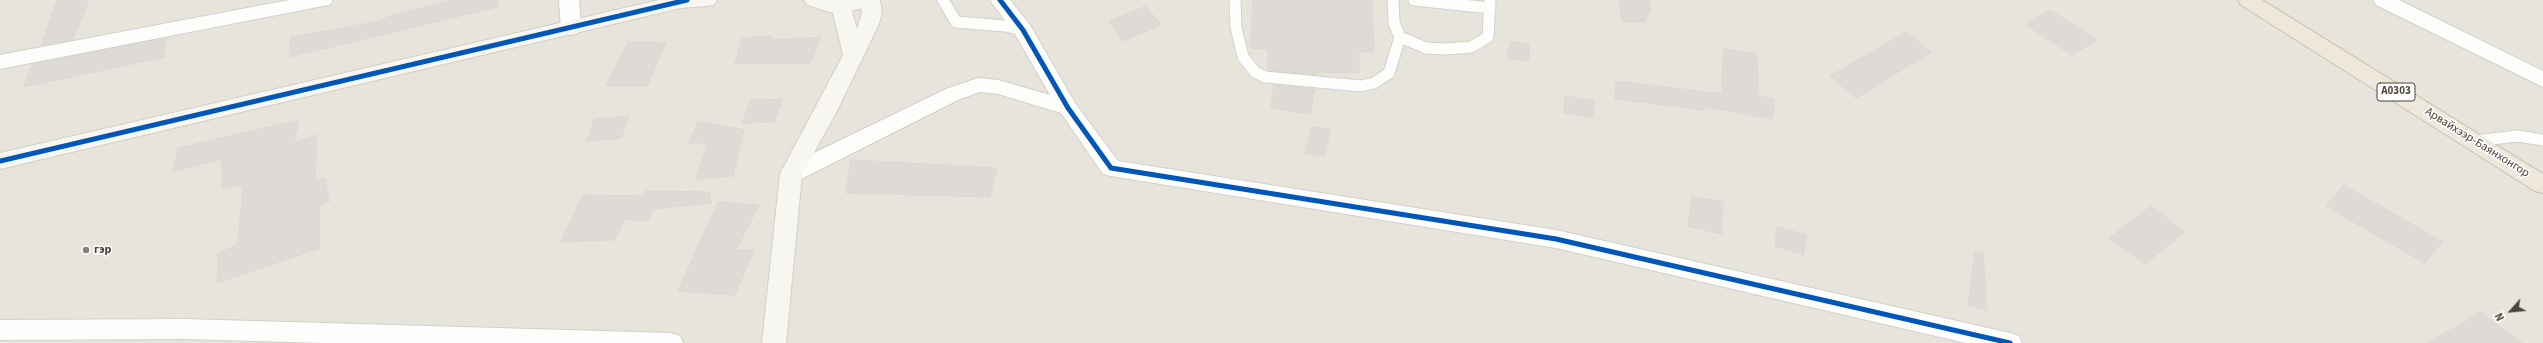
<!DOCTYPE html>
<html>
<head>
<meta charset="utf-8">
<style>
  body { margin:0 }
  #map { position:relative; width:2543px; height:343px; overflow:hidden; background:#f4f2ee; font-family:"Source Sans 3",sans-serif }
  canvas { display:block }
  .north { position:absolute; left:2491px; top:291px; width:40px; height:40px; -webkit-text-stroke:3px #fff; paint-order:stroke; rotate:243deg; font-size:11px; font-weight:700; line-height:16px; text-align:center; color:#4b4439 }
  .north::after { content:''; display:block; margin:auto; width:14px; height:18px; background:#4b4439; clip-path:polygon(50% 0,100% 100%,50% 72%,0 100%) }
</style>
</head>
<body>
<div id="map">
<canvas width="2543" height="343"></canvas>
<div class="north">N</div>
</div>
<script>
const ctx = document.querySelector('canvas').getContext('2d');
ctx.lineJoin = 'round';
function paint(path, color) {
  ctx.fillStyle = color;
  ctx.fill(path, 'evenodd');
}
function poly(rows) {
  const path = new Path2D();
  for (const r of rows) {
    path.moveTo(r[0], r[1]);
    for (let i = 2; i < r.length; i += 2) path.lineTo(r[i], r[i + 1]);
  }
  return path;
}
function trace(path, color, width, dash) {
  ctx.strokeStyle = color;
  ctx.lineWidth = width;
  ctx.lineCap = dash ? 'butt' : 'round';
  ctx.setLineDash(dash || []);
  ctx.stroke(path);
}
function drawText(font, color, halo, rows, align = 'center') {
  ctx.font = font + ' "Source Sans 3",sans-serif';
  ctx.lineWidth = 3;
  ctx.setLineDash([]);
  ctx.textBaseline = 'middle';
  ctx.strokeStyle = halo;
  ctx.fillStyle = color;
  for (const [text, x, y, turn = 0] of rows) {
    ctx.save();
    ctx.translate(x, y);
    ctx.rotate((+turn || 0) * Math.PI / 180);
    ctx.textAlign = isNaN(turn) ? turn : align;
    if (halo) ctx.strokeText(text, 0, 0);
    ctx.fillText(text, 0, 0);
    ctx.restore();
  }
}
const residential = poly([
  [0,0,2543,0,2543,343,0,343]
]);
const building = poly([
  [57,0,89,0,73,40,41,46,57,0],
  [453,0,498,0,498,7,289,57,291,37,381,21,389,16,453,0],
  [1253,0,1372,0,1374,52,1359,52,1359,73,1318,72,1318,75,1268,70,1268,49,1250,48,1253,0],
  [1619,0,1649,0,1650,10,1645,22,1622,21,1619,0],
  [1146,6,1161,25,1122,41,1109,21,1146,6],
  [2050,10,2097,40,2072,55,2026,25,2050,10],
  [1906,32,1931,52,1856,98,1830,76,1906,32],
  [772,36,772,40,821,37,810,64,735,64,742,38,772,36],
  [166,38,164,57,24,87,32,64,166,38],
  [628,42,666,43,647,86,606,86,628,42],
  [1510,42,1529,44,1529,61,1507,58,1510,42],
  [1723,49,1757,54,1758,96,1774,99,1773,119,1705,107,1705,110,1615,99,1616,81,1722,94,1723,49],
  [1274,85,1315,89,1310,114,1271,108,1274,85],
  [1565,96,1594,101,1593,118,1564,113,1565,96],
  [751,99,782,100,774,122,742,123,751,99],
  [629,116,621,138,587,141,594,119,629,116],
  [299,120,294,142,317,135,315,181,325,178,329,202,319,206,320,248,217,283,218,254,238,244,243,185,222,189,221,159,173,171,178,148,299,120],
  [698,121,744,130,733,176,696,179,707,143,689,143,698,121],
  [1312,127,1330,129,1325,156,1305,153,1312,127],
  [851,160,997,168,990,197,846,193,851,160],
  [2344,185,2443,242,2424,263,2326,206,2344,185],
  [646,191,710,192,711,203,652,209,648,221,625,219,614,240,561,242,583,195,644,196,646,191],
  [1692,196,1723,202,1722,234,1688,226,1692,196],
  [718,202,759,205,736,250,754,250,735,295,678,291,718,202],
  [2151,206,2185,232,2145,264,2109,238,2151,206],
  [1777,227,1807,235,1803,255,1775,246,1777,227],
  [1975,252,1983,252,1987,311,1968,305,1975,252],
  [2481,312,2522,343,2428,343,2481,312]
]);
const lane = poly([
  [943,0,956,22,1005,26,1023,30],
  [1235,0,1236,27,1243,57,1255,72,1265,77,1361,86,1374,83,1389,73,1400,37],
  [1393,0,1394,23,1400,37,1426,48,1446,49,1471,47,1488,37,1490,0],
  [1414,0,1490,8],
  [2474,141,2518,136,2543,140]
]);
const street = poly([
  [289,0,333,0,330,5,323,6,0,69,0,55,289,0],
  [559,0,579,0,581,28,578,33,571,35,564,33,561,28,559,0],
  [990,0,1010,0,1030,25,1075,103,1118,161,1556,230,2010,333,2019,336,2022,343,1966,343,1556,248,1111,176,1103,174,1061,113,998,94,980,92,960,99,799,180,791,182,783,180,780,174,783,168,946,89,972,80,979,78,998,80,1050,95,1015,34,990,0],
  [2373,0,2399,0,2543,71,2543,87,2376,5,2373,0],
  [185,319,671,333,680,336,683,343,325,343,185,339,0,340,0,320,185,319]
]);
const secondary = poly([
  [659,0,717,0,714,5,707,6,681,8,0,169,0,153,659,0],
  [804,0,880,0,882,13,878,26,836,113,802,174,786,343,762,343,780,174,843,55,833,13,807,5,804,0],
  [861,8,862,13,857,29,852,11,861,8]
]);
const highway = poly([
  [2238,0,2262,0,2543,174,2543,193,2535,191,2241,5,2238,0]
]);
const cycleway = poly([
  [1000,0,1023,30,1068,108,1111,168,1556,239,2010,343],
  [0,161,687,0]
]);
const markers = [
  [86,250,4,"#868178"]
];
const shields = [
  [2396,92,38]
];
const shieldNames = [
  ["A0303",2396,92]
];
const streetNames = [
  ["Арвайхээр-Баянхонгор",2477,143,32]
];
const poiNames = [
  ["гэр",94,250]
];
paint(residential, '#e7e4dc');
paint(building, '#dedbd6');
trace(building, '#dcd9d4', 1);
trace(lane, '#d2d0cb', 13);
trace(street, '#d2d0cb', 2);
trace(secondary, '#d3cfc5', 2);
trace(highway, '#ccbfa9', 2);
trace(lane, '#fdfdfc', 11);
paint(street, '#fdfdfc');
paint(secondary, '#f7f6f1');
paint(highway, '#ede8db');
trace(cycleway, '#0057b8', 5);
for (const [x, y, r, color] of markers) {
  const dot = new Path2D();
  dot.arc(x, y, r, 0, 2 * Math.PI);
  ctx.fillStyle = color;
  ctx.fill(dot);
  trace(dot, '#fff', 1.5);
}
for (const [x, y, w] of shields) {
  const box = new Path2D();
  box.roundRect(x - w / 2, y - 9, w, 18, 3);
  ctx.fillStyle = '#fff';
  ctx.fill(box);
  trace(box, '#4b4439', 1);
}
drawText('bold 11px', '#4b4439', null, shieldNames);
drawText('12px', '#4b4439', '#fff', streetNames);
drawText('bold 12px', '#4b4439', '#fff', poiNames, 'left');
</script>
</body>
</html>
